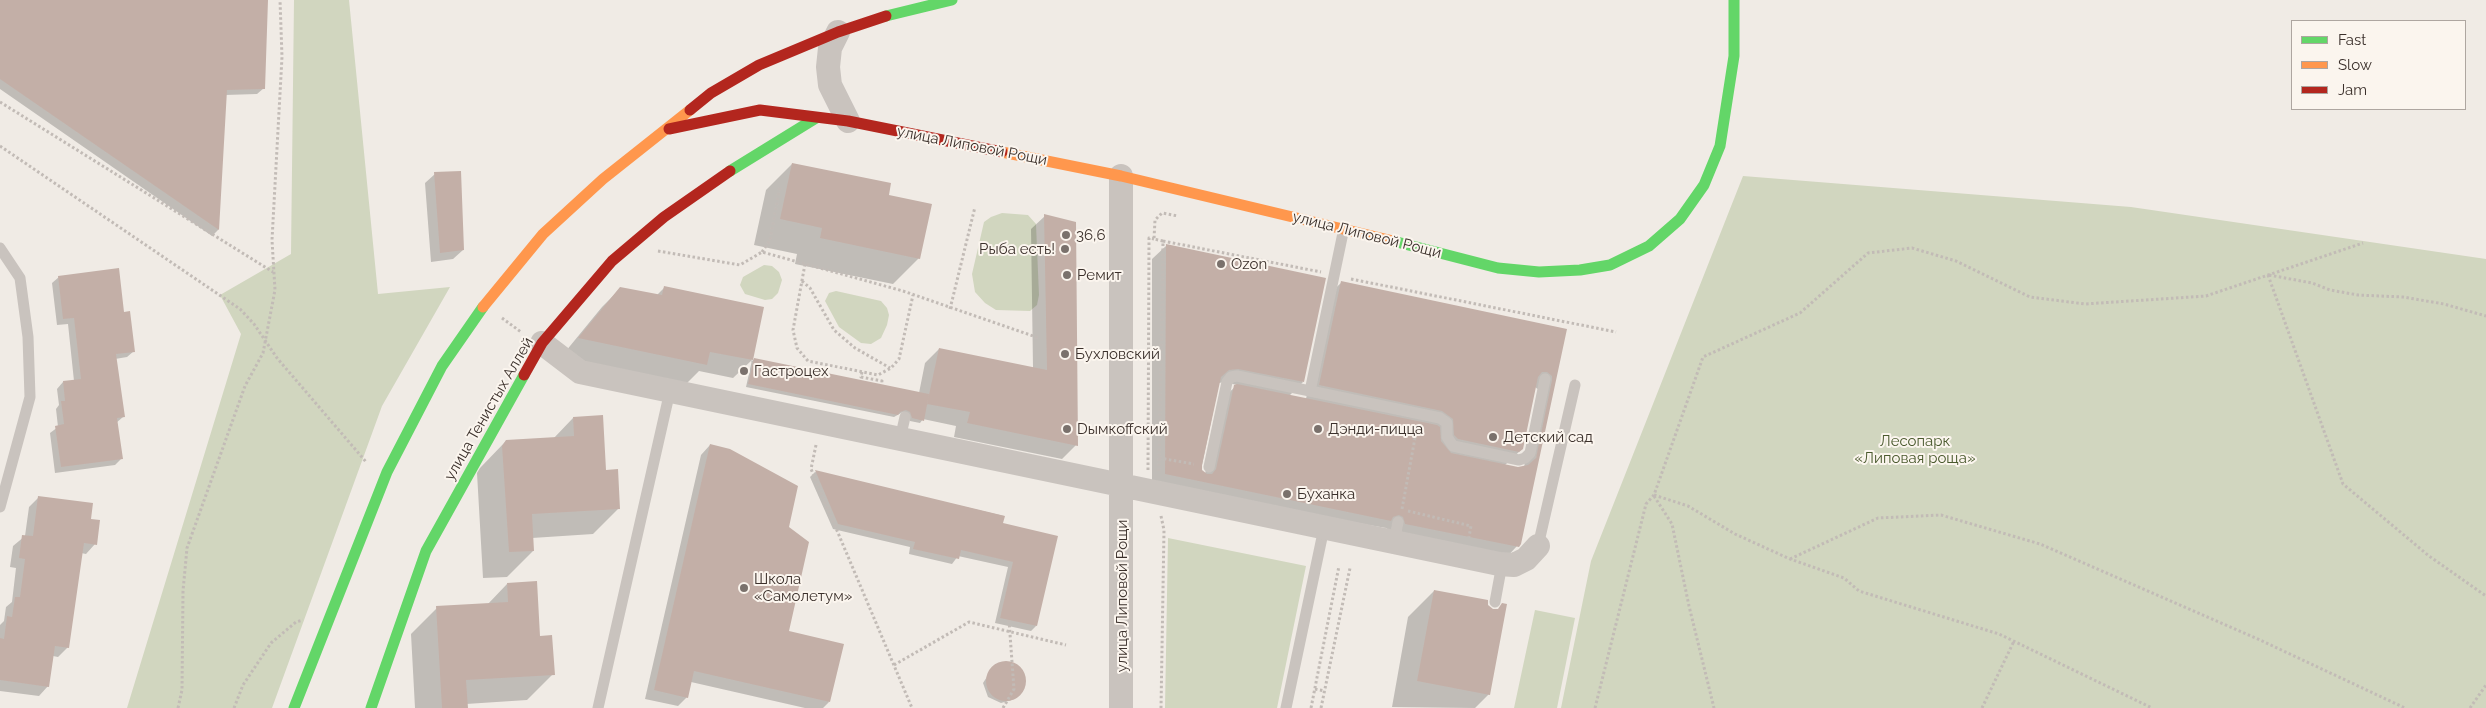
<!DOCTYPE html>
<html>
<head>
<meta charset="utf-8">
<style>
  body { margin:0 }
  #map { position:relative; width:2486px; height:708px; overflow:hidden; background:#f0ebe5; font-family:Raleway,sans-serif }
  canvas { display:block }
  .legend { position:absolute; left:2291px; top:20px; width:175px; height:90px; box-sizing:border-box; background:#fbf5ee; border:1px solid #aea6a0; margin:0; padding:6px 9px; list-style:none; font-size:15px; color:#3b302b }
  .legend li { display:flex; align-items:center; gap:10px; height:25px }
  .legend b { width:25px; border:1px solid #aea6a0 }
</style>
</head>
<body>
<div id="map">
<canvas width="2486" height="708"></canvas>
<ul class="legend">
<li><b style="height:6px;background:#63d668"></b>Fast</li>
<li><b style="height:6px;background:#ff974d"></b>Slow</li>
<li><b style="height:6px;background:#b3261e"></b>Jam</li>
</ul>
</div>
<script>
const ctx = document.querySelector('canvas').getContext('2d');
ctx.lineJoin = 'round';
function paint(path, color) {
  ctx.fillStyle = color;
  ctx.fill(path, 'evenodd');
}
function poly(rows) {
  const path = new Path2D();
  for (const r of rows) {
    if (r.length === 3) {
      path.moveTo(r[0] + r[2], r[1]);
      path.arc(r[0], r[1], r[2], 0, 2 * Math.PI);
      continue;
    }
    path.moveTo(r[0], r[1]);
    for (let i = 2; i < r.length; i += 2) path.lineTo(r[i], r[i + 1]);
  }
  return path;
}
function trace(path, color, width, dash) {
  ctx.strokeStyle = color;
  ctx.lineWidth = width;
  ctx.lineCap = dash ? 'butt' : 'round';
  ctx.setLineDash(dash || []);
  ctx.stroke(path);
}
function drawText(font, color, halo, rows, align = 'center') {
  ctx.font = font + ' Raleway,sans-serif';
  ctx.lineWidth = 4;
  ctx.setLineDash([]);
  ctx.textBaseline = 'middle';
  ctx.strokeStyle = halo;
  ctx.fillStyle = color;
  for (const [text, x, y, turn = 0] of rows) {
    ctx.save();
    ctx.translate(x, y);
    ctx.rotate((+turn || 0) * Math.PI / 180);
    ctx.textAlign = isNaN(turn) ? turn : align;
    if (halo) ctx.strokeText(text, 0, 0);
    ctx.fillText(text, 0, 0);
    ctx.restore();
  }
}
const green = poly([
  [294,0,349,0,378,294,450,287,382,406,272,708,127,708,241,334,220,295,291,254],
  [1743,176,2131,207,2486,259,2486,708,1561,708,1591,561],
  [1002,213,1028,215,1036,224,1039,295,1037,305,1030,311,996,310,985,303,975,292,972,274,984,222,991,217],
  [764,265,772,266,779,272,782,280,778,293,772,299,765,300,745,294,740,285,743,277],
  [836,291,881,301,887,308,889,315,887,325,881,338,871,344,861,343,839,327,825,301,829,293],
  [1168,538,1306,566,1277,708,1165,708],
  [1535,610,1575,618,1557,708,1514,708]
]);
const shadow = poly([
  [0,0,267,0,264,88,257,94,225,95,218,230,212,236,0,89],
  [792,164,887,196,919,258,893,284,795,264,797,254,754,245,766,190],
  [435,174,463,250,453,259,431,262,425,183],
  [1045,216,1076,445,1062,459,954,437,956,426,923,419,920,423,910,421,908,415,903,412,894,417,746,387,752,360,733,378,699,371,687,383,561,357,602,307,621,288,656,296,664,288,763,308,751,362,754,359,919,393,925,363,939,349,1033,368,1031,229],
  [1166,246,1303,382,1289,396,1306,399,1327,296,1341,283,1565,330,1517,546,1504,560,1392,533,1386,528,1152,488,1152,259],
  [1224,382,1237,385,1221,400,1205,474,1201,470,1219,383],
  [1535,387,1539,390,1539,395,1524,467,1518,469,1504,466,1522,449],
  [59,277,123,314,134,351,127,357,115,359,123,417,116,423,121,459,115,465,55,473,50,433,58,427,56,409,59,405,57,389,63,382,74,381,68,324,57,325,52,283],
  [573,418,605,471,619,508,593,534,532,538,533,551,507,577,483,578,477,473,480,468,506,441,553,439],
  [710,445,787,527,787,632,829,702,823,708,805,708,691,682,687,697,678,706,645,699,701,455],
  [815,472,1004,516,1002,524,1036,626,1031,631,995,623,1008,567,958,556,952,564,909,554,910,547,833,529,810,477],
  [39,497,89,520,95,544,86,554,81,553,68,647,58,657,53,656,48,686,39,696,0,691,0,625,4,621,6,607,12,602,16,568,10,567,13,546,25,536,29,507],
  [507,584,539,637,553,674,527,700,466,704,467,708,415,708,411,634,437,608,487,605],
  [1434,591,1489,694,1475,708,1392,707,1408,617],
  [1008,662,1020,669,1025,683,1015,699,1001,703,988,697,983,683,994,666]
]);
const building = poly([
  [0,0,268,0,265,89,227,90,219,230,0,79],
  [792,163,891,183,889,195,932,204,920,259,820,238,822,228,780,219],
  [461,171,464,250,440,253,434,172],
  [1044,214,1076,222,1078,446,967,423,970,412,927,404,939,348,1047,370],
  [1166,244,1326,278,1304,382,1238,369,1229,370,1221,377,1202,465,1202,470,1207,474,1212,474,1216,469,1234,385,1237,384,1437,425,1440,427,1441,441,1451,453,1518,467,1528,465,1536,458,1552,380,1552,376,1547,372,1542,372,1538,377,1523,449,1519,452,1458,439,1454,435,1453,419,1442,411,1319,385,1341,281,1567,329,1521,544,1519,547,1405,524,1403,517,1399,515,1393,517,1391,521,1165,474],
  [119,268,124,312,130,311,135,352,116,354,125,417,117,418,123,459,61,467,55,426,64,424,61,401,65,401,63,381,81,379,74,318,63,319,58,276],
  [664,286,764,307,753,360,710,352,707,365,578,338,620,287,662,295],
  [754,358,929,394,924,421,912,418,910,412,906,410,900,412,898,415,748,384],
  [603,415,606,470,618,469,620,509,532,514,534,551,509,552,502,446,506,440,574,436,573,417],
  [710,444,730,449,798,486,789,527,809,542,789,631,844,644,830,702,694,671,688,698,654,690],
  [815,470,1005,516,1003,523,1058,536,1037,626,1000,618,1013,562,961,550,959,559,913,549,915,542,838,524],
  [38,496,93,503,91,519,100,520,97,545,84,543,69,648,55,646,49,687,0,680,0,638,4,639,7,616,12,617,15,597,20,597,25,559,19,558,22,535,33,536],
  [537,581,540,636,552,635,555,675,466,680,468,708,442,708,436,606,508,602,507,583],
  [1434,590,1488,600,1488,605,1493,609,1498,609,1502,603,1507,604,1490,695,1417,681],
  [1006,681,20]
]);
const path = poly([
  [0,102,273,272],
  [0,146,240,309,254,324,277,358,367,463],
  [1163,241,1154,239,1155,220,1162,213,1178,216],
  [658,251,740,265,762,252,903,291,1039,338],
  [762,252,770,240,780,186],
  [805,264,793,330,797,348,808,361,878,375,891,368,899,359,913,295],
  [2268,275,2343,484,2429,556,2486,596],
  [2269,275,2312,283,2330,290,2358,295,2403,297,2444,304,2486,316],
  [1351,279,1616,332],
  [802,281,810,288,834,330,855,348,890,368],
  [950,309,975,207],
  [502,318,521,332],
  [862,372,861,377,882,381,881,384],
  [816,445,811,469,912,708],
  [1159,458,1194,464],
  [1148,470,1149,238,1154,239],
  [1159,471,1163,241,1321,272],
  [1654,495,1688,506,1735,534,1790,559,1844,578,1859,591,1999,634,2152,708],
  [1654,496,1672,524,1689,606,1714,708],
  [1402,509,1417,427],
  [1408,511,1471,526,1469,537],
  [1161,516,1164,530,1161,708],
  [1790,559,1878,518,1941,515,2040,544,2260,640,2405,708],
  [894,665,969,622,1066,645],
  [1315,689,1325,691],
  [178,708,182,690,183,591,187,548,245,386,263,353,275,290,272,240,282,57,280,0],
  [234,708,243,685,271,643,296,622,303,620],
  [1003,708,1014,689,1012,662],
  [1311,708,1339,566],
  [1321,708,1350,568],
  [1595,708,1646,504,1654,495,1703,357,1800,313,1868,253,1912,248,1956,261,2030,297,2085,304,2206,296,2363,243],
  [1982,708,2014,641],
  [2470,708,2486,685]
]);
const lane = poly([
  [1344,228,1310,391,1440,418,1447,423,1447,437,1453,446,1519,460,1525,458,1530,453,1545,379],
  [0,248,20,278,28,337,30,397,0,507],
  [900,439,905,417],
  [1209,467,1227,382,1231,377,1237,376,1310,391],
  [1394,542,1398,522],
  [1538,546,1575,385],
  [1495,602,1502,564],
  [598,708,670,391],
  [1286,708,1324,528]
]);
const street = poly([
  [838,32,830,48,828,67,830,85,848,121],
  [542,343,580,372,1499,564,1514,565,1526,559,1538,546],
  [1121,708,1121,176]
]);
const fast = poly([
  [886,16,952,0],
  [730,171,816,118],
  [1393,241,1498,268,1539,272,1580,270,1610,265,1649,246,1680,219,1704,185,1720,146,1734,56,1734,0],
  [294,708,387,472,442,366,483,307],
  [371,708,426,551,524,375]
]);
const slow = poly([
  [1002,152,1121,176,1393,241],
  [483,307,543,234,603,179,690,110]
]);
const jam = poly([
  [690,110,711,93,759,65,838,32,886,16],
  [669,129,760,110,848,121,1002,152],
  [524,375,542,343,612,261,664,217,730,171]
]);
const pathBridge = poly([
  [1009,620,1012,662]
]);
const markers = [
  [1066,235,5,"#7a716c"],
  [1065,249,5,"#7a716c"],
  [1221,264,5,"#7a716c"],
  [1067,275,5,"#7a716c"],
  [1065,354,5,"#7a716c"],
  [744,371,5,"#7a716c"],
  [1067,429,5,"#7a716c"],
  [1318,429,5,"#7a716c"],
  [1493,437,5,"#7a716c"],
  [1287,494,5,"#7a716c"],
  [744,588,5,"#7a716c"]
];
const streetNames = [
  ["улица Липовой Рощи",972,146,11],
  ["улица Липовой Рощи",1367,235,14],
  ["улица Тенистых Аллей",489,409,-60],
  ["улица Липовой Рощи",1122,596,-90]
];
const poiNames = [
  ["36,6",1076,235],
  ["Рыба есть!",1055,249,"right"],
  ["Ozon",1231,264],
  ["Ремит",1077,275],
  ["Бухловский",1075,354],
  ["Гастроцех",754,371],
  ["Dымкoffский",1077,429],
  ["Дэнди-пицца",1328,429],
  ["Детский сад",1503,437],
  ["Буханка",1297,494],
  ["Школа",754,579],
  ["«Самолетум»",754,596]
];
const parkNames = [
  ["Лесопарк",1915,441],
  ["«Липовая роща»",1915,458]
];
paint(green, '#d1d6bf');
paint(shadow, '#0003');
paint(building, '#c3afa7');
trace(path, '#c2bbb6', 3, [2.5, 2.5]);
trace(lane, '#c9c3be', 11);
trace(street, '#c9c3be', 24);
trace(fast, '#63d668', 11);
trace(slow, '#ff974d', 11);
trace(jam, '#b3261e', 11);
trace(pathBridge, '#c2bbb6', 3, [2.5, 2.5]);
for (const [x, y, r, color] of markers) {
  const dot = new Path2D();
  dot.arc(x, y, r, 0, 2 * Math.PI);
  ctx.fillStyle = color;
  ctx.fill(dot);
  trace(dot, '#fbf5ee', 2);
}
drawText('15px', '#3b302b', '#fbf5ee', streetNames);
drawText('15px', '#3b302b', '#fbf5ee', poiNames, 'left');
drawText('15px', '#4a5a2e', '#fbf5ee', parkNames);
</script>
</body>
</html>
